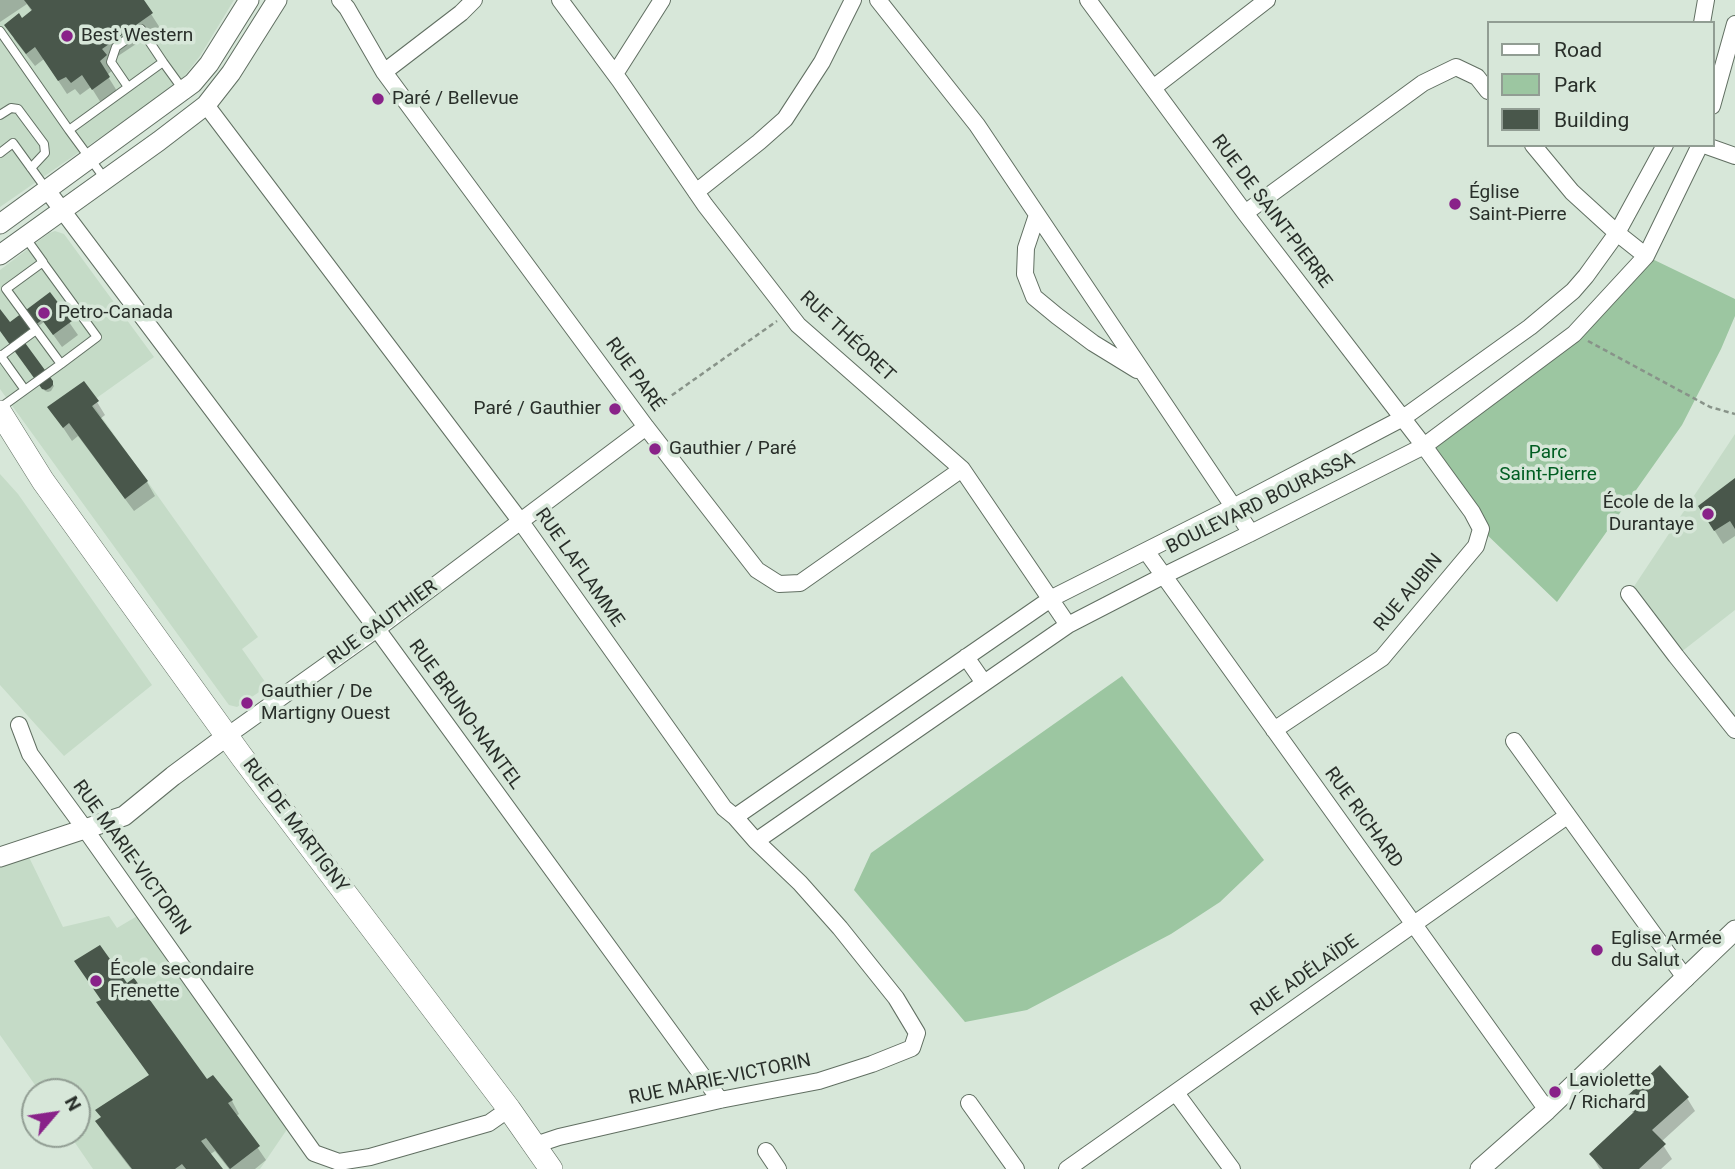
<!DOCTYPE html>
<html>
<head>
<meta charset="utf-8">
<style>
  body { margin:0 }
  #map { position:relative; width:1735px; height:1169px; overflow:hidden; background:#d7e7d9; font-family:Roboto,sans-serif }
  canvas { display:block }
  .legend { position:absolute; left:1487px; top:21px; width:228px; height:126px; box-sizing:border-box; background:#d7e7d9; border:2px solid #919d93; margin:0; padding:9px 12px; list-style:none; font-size:21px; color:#292f2a }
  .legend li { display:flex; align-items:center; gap:14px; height:35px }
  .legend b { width:35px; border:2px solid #919d93 }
  .north { position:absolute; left:21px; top:1078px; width:70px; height:70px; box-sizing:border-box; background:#d7e7d9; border:2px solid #919d93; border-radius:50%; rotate:61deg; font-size:19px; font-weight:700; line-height:28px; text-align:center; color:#292f2a }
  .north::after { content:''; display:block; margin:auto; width:24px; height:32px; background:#892289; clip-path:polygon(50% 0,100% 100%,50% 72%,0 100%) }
</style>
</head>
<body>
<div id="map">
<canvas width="1735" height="1169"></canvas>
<ul class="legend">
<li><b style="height:9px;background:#fff"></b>Road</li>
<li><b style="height:19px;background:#9cc6a1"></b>Park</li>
<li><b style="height:19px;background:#49574b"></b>Building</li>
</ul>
<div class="north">N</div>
</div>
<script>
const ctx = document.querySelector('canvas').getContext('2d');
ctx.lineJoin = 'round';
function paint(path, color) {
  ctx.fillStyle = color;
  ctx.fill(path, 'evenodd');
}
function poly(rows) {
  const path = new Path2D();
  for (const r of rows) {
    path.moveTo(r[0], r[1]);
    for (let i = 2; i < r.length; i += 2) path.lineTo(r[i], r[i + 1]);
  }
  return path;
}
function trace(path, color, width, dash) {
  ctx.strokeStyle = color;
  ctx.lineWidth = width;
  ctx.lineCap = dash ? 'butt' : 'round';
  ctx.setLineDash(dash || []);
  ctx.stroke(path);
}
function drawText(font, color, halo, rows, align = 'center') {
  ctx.font = font + ' Roboto,sans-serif';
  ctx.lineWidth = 7;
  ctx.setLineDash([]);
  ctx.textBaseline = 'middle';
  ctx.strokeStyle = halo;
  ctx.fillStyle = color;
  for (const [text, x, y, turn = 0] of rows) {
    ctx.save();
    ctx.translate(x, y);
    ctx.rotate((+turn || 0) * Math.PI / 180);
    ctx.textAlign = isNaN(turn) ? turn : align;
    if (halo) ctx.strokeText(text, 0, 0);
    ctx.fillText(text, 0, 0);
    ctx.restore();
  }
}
const built = poly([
  [0,0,234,0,200,56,183,78,157,98,0,207],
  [55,231,64,234,154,357,91,402,258,637,242,649,268,686,237,707,229,705,226,701,0,389,0,270,49,233],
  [1735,434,1735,610,1676,656,1629,594],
  [0,474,18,494,152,685,64,756,0,685],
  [25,849,63,927,109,916,117,928,144,912,292,1122,260,1169,93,1169,69,1134,77,1134,77,1092,40,1092,0,1035,0,857]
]);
const green = poly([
  [1646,256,1735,299,1735,316,1721,349,1682,425,1557,602,1481,529,1424,446,1550,352],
  [1122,676,1264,860,1220,902,1171,934,1027,1010,965,1022,854,890,871,853]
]);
const shadow = poly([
  [0,0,142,0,160,28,109,62,113,70,107,75,117,91,101,103,91,87,80,95,75,89,67,94,44,59,35,66,14,39,22,21,32,12,27,4,0,22],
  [50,295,78,335,62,347,44,322,20,339,54,386,51,391,48,392,45,391,0,329,0,312,10,325],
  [97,402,105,415,100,419,147,482,155,496,134,511,78,436,72,441,50,408],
  [1735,481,1735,536,1723,544,1708,520],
  [127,985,207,1082,213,1077,232,1101,239,1114,236,1116,266,1160,255,1169,229,1169,215,1151,209,1155,220,1169,131,1169,105,1135,98,1121,150,1076],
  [1687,1098,1695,1111,1661,1142,1672,1159,1661,1169,1600,1169,1599,1168,1591,1154,1634,1115,1625,1100]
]);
const building = poly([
  [24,0,144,0,153,13,102,49,107,55,100,61,110,77,92,90,82,75,71,83,66,77,58,81,35,47,26,54,4,25,19,13,22,18,32,10],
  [50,292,72,321,53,335,42,320,20,336,53,381,53,385,50,388,46,390,42,389,0,331,0,309,10,322],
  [84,381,99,401,92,406,148,481,125,499,69,423,63,428,47,407],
  [1735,478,1735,529,1730,521,1714,531,1698,506],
  [100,945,127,983,134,978,207,1079,213,1075,233,1100,228,1103,260,1146,230,1169,206,1138,201,1141,223,1169,186,1169,182,1164,175,1169,132,1169,95,1121,101,1117,95,1110,149,1075,96,1002,101,1000,74,961],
  [1660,1065,1689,1097,1652,1130,1666,1144,1639,1169,1603,1169,1589,1154,1634,1112,1623,1100]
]);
const path = poly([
  [1588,341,1710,407,1735,414],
  [651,410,777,321]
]);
const service = poly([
  [0,31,69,130],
  [128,87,111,62,116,47,141,29,163,62],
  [0,115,11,108,18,109,44,144,45,153,31,168],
  [0,153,13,143,47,190],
  [105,179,69,130,163,62,184,91],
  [41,260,97,337,61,364],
  [0,355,25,390],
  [1,356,36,330],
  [0,408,61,364,6,289,43,262,25,237]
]);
const minor = poly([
  [340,0,347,8,384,72,646,427,757,570,779,584,800,583,962,469],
  [560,0,620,81,705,205,798,325,962,469,1068,625],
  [878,0,977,125,1251,533],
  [1088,0,1245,213,1424,446,1472,512,1481,529,1476,546,1382,658,1274,730],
  [1702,23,1706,0],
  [384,72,461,13,474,0],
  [615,74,662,0],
  [1153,88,1267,0],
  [206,105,521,522,724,808,735,817,756,841,800,883,840,928,896,998,917,1033,912,1048,872,1064,819,1081,720,1100,559,1137,535,1145],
  [1712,106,1735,24],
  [1533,145,1572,192,1617,233,1646,256],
  [1704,145,1735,156],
  [47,190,377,629,720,1100],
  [696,192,759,142,785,119,822,62,853,0],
  [1245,213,1423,83,1456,67,1477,77,1488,91],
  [1037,215,1026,248,1025,274,1034,297,1057,316,1093,343,1137,370],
  [1146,551,1547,1110],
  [1629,594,1676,656,1735,730],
  [966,657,984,683],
  [19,725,30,754,85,829,314,1153,339,1162,370,1157,489,1123,509,1109],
  [227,736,377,629,646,427],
  [1514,741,1686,979],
  [735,817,1052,598,1237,505,1403,418,1530,327,1573,291,1586,276,1617,233,1665,145],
  [756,841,1068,625,1163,576,1251,533,1424,446,1574,334,1646,256,1700,145],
  [1176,1093,1232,1169],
  [969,1103,1016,1169],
  [766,1151,778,1169],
  [1067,1169,1567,816]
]);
const tertiary = poly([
  [0,224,193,83,209,64,249,0],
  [0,255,159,141,206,105,231,73,277,0],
  [0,857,124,816,173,776,227,736],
  [1480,1169,1547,1110,1735,930]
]);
const secondary = poly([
  [0,412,43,481,242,757,509,1109,551,1169]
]);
const markers = [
  [67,36,7,"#892289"],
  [378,99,7,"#892289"],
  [1455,204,7,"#892289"],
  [44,313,7,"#892289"],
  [615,409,7,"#892289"],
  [655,449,7,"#892289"],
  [1708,514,7,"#892289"],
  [247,703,7,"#892289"],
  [1597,950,7,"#892289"],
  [96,981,7,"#892289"],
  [1555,1092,7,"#892289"]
];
const poiNames = [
  ["Best Western",81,36],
  ["Paré / Bellevue",392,99],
  ["Église",1469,193],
  ["Saint-Pierre",1469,215],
  ["Petro-Canada",58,313],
  ["Paré / Gauthier",601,409,"right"],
  ["Gauthier / Paré",669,449],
  ["École de la",1694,503,"right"],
  ["Durantaye",1694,525,"right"],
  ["Gauthier / De",261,692],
  ["Martigny Ouest",261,714],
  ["Eglise Armée",1611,939],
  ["du Salut",1611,961],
  ["École secondaire",110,970],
  ["Frenette",110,992],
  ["Laviolette",1569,1081],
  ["/ Richard",1569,1103]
];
const streetNames = [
  ["RUE DE SAINT-PIERRE",1271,212,53],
  ["RUE THÉORET",847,337,43],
  ["RUE PARÉ",634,375,54],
  ["BOULEVARD BOURASSA",1261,504,-26],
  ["RUE LAFLAMME",579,568,55],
  ["RUE AUBIN",1409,593,-50],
  ["RUE GAUTHIER",383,623,-36],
  ["RUE BRUNO-NANTEL",465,715,54],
  ["RUE RICHARD",1363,818,54],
  ["RUE DE MARTIGNY",295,826,53],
  ["RUE MARIE-VICTORIN",131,858,54],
  ["RUE ADÉLAÏDE",1305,976,-35],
  ["RUE MARIE-VICTORIN",720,1080,-12]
];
const parkNames = [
  ["Parc",1548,453],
  ["Saint-Pierre",1548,475]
];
paint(built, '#c5dbc7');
paint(green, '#9cc6a1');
paint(shadow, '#0003');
paint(building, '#49574b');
trace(service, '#616f62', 10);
trace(minor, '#616f62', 18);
trace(tertiary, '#616f62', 21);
trace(secondary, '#616f62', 24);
trace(path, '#889389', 2.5, [5, 3.5]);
trace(service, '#fff', 8);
trace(minor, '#fff', 16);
trace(tertiary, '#fff', 19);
trace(secondary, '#fff', 23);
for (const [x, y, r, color] of markers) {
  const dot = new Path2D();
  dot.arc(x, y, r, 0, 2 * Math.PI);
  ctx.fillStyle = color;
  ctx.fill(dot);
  trace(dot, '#d7e7d9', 2.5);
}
drawText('19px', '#292f2a', '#d7e7d9', poiNames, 'left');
drawText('19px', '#292f2a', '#d7e7d9', streetNames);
drawText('19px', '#005d22', '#d7e7d9', parkNames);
</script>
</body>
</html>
